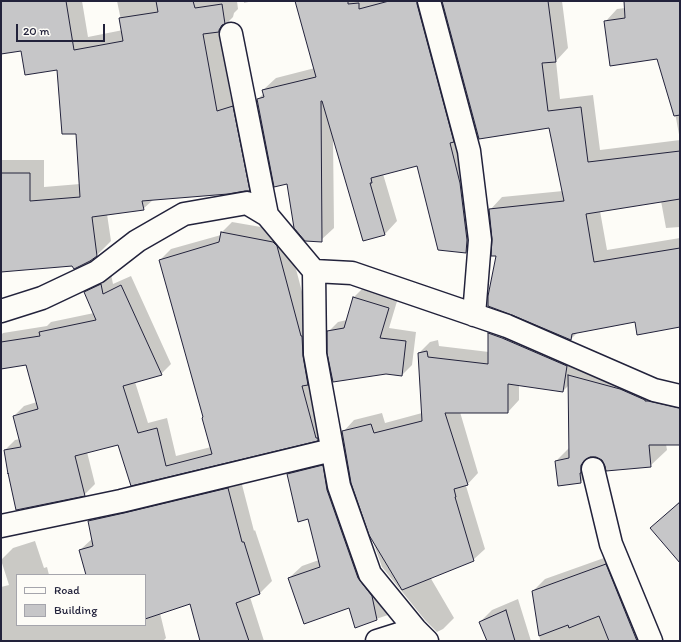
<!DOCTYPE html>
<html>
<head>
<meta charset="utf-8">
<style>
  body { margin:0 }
  #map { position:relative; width:681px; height:642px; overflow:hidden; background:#fdfcf7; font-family:Itim,sans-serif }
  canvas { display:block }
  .frame { position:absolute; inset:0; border:2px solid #22223b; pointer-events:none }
  .legend { position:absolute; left:16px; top:574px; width:130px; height:52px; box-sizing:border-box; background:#fdfcf7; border:1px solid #a5a5ac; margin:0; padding:5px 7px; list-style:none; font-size:12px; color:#22223b }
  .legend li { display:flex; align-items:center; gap:8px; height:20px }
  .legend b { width:20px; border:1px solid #a5a5ac }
  .scale { position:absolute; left:16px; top:24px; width:89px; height:18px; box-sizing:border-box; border:2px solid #22223b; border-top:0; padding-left:5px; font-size:12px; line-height:14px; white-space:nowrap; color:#22223b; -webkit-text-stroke:3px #fdfcf7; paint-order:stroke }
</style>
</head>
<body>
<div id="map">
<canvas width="681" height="642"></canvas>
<div class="frame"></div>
<ul class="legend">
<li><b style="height:5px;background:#fdfcf7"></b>Road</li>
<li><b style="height:11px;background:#c6c6c8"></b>Building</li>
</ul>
<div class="scale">20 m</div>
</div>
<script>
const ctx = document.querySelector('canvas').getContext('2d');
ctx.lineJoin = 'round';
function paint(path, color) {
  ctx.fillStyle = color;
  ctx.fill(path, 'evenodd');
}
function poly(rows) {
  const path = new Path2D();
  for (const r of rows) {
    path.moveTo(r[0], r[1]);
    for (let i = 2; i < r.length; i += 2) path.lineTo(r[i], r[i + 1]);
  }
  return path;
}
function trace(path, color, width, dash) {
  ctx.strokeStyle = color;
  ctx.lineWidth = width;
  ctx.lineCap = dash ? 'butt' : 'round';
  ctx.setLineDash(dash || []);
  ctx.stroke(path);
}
const shadow = poly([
  [1,1,82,1,88,37,123,30,117,1,237,1,238,9,234,13,233,17,219,31,231,98,246,93,263,177,249,190,154,199,143,209,107,214,111,241,97,255,73,265,1,271,1,160,44,160,44,187,80,184,77,132,58,69,22,50,1,53],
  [244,1,253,1,244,3],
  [296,1,432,1,479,239,466,252,418,164,383,174,397,221,385,234,364,240,333,137,334,228,321,240,288,183,258,99,264,93,263,90,276,78,315,68],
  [443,1,562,1,568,48,556,61,560,99,593,95,600,150,680,140,676,118,658,58,605,22,617,9,625,8,625,1,680,1,680,227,666,228,661,201,600,211,607,250,680,238,680,326,636,321,579,331,571,339,497,255,493,239,490,210,502,197,563,191,550,127],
  [232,222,284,231,287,235,311,326,328,429,318,440,131,485,119,444,87,452,95,484,84,495,5,450,15,440,20,439,14,416,24,406,37,402,27,364,1,368,1,335,3,333,47,326,51,322,94,313,85,292,96,282,111,274,113,284,131,276,171,364,161,374,135,382,148,423,167,418,176,456,211,447,204,417,160,260,171,249,221,235,222,232],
  [363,288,398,298,389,328,416,332,412,365,402,375,328,332,338,322,347,320,353,298],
  [500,322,578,355,576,368,585,359,680,389,680,444,666,444,667,450,650,466,602,459,597,456,596,457,597,466,581,482,556,461,570,447,569,385,563,391,519,384,519,400,508,412,460,412,478,473,466,486,485,549,473,560,430,577,454,618,443,629,437,632,425,620,382,567,352,483,343,432,354,420,382,413,385,423,422,413,419,353,430,342,438,340,439,346,489,352,489,333],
  [335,453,371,565,400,603,388,615,355,626,350,607,289,578,302,566,319,560,309,518,288,474,300,462],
  [240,477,254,531,255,530,272,581,260,593,250,597,264,641,210,641,191,603,160,613,166,638,163,641,1,641,1,587,9,585,1,560,13,548,35,541,44,568,47,567,49,575,17,575,17,625,145,625,145,575,87,575,80,550,93,538,89,521,101,509],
  [680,501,680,561,651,528],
  [618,553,650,641,536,641,540,640,533,591,545,579],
  [518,599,531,641,488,641,480,622,492,610]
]);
const building = poly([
  [1,1,66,1,74,50,123,41,119,18,158,12,156,1,193,1,195,8,222,4,225,24,222,25,219,30,219,32,203,34,217,111,233,106,250,191,245,191,228,194,142,201,144,210,92,217,97,256,90,261,74,269,72,266,1,272,1,173,30,173,30,201,80,197,76,134,62,134,57,70,25,75,21,51,1,54,1,1],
  [295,1,348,1,348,4,359,3,359,9,389,1,417,1,417,4,454,142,450,143,460,183,467,240,466,253,438,250,417,166,371,178,372,183,370,183,385,235,363,241,322,101,321,101,322,242,305,241,294,228,287,184,274,187,257,99,264,97,262,90,316,77,295,1],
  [442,1,548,1,556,62,542,63,548,111,581,107,588,162,680,151,680,199,586,214,594,262,680,248,680,327,637,335,635,322,572,334,571,340,512,315,488,306,488,296,496,256,491,256,492,239,489,209,564,201,549,128,479,139,442,1],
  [624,1,680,1,680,115,674,116,657,59,610,66,604,21,625,18,624,1],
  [221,232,273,242,277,246,301,336,302,336,303,356,308,385,302,386,316,438,318,438,318,441,131,486,118,445,75,456,85,496,16,510,8,473,8,474,4,450,21,447,13,416,38,409,26,365,1,369,1,342,40,336,39,332,96,320,84,292,101,284,103,294,121,285,162,375,123,386,138,433,157,428,166,466,212,454,202,418,203,417,159,260,219,242,221,232],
  [353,297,389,308,380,338,406,341,402,376,386,374,333,382,327,353,327,331,344,328,353,297],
  [488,333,502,338,567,366,563,392,508,384,508,413,445,413,468,485,454,489,456,497,455,497,474,561,402,590,369,535,351,483,342,431,371,424,374,433,422,421,418,353,427,351,428,357,488,364,488,333],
  [568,375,620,389,645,400,645,401,649,401,680,408,680,445,649,445,651,467,606,471,605,466,602,460,596,457,590,457,585,460,581,465,581,473,580,473,581,483,558,486,555,461,569,458,568,375],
  [323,465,327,490,358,578,372,596,377,620,355,628,349,608,304,624,288,578,320,567,308,519,298,522,287,474,323,465],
  [228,488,242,542,244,542,260,594,236,603,249,641,200,641,190,604,145,619,145,575,86,575,79,550,93,546,88,521,124,513,228,488],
  [680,502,680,563,650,528,680,502],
  [606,564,637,641,609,641,599,616,569,628,568,625,539,636,532,591,606,564],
  [506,610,515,641,487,641,479,622,506,610]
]);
const minor = poly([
  [429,1,469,151,480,240,474,315],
  [231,34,267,215],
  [314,271,315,354,339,486,370,574,415,629,427,641],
  [1,311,42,298,97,272,137,241,184,214,247,203,267,215,314,271,352,273,507,326,654,390,680,396],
  [593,469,611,544,651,641],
  [1,526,121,501,332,450],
  [377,641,415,629]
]);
paint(shadow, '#0003');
paint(building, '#c6c6c8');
trace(building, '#22223b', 1);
trace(minor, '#22223b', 25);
trace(minor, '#fdfcf7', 22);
</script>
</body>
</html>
